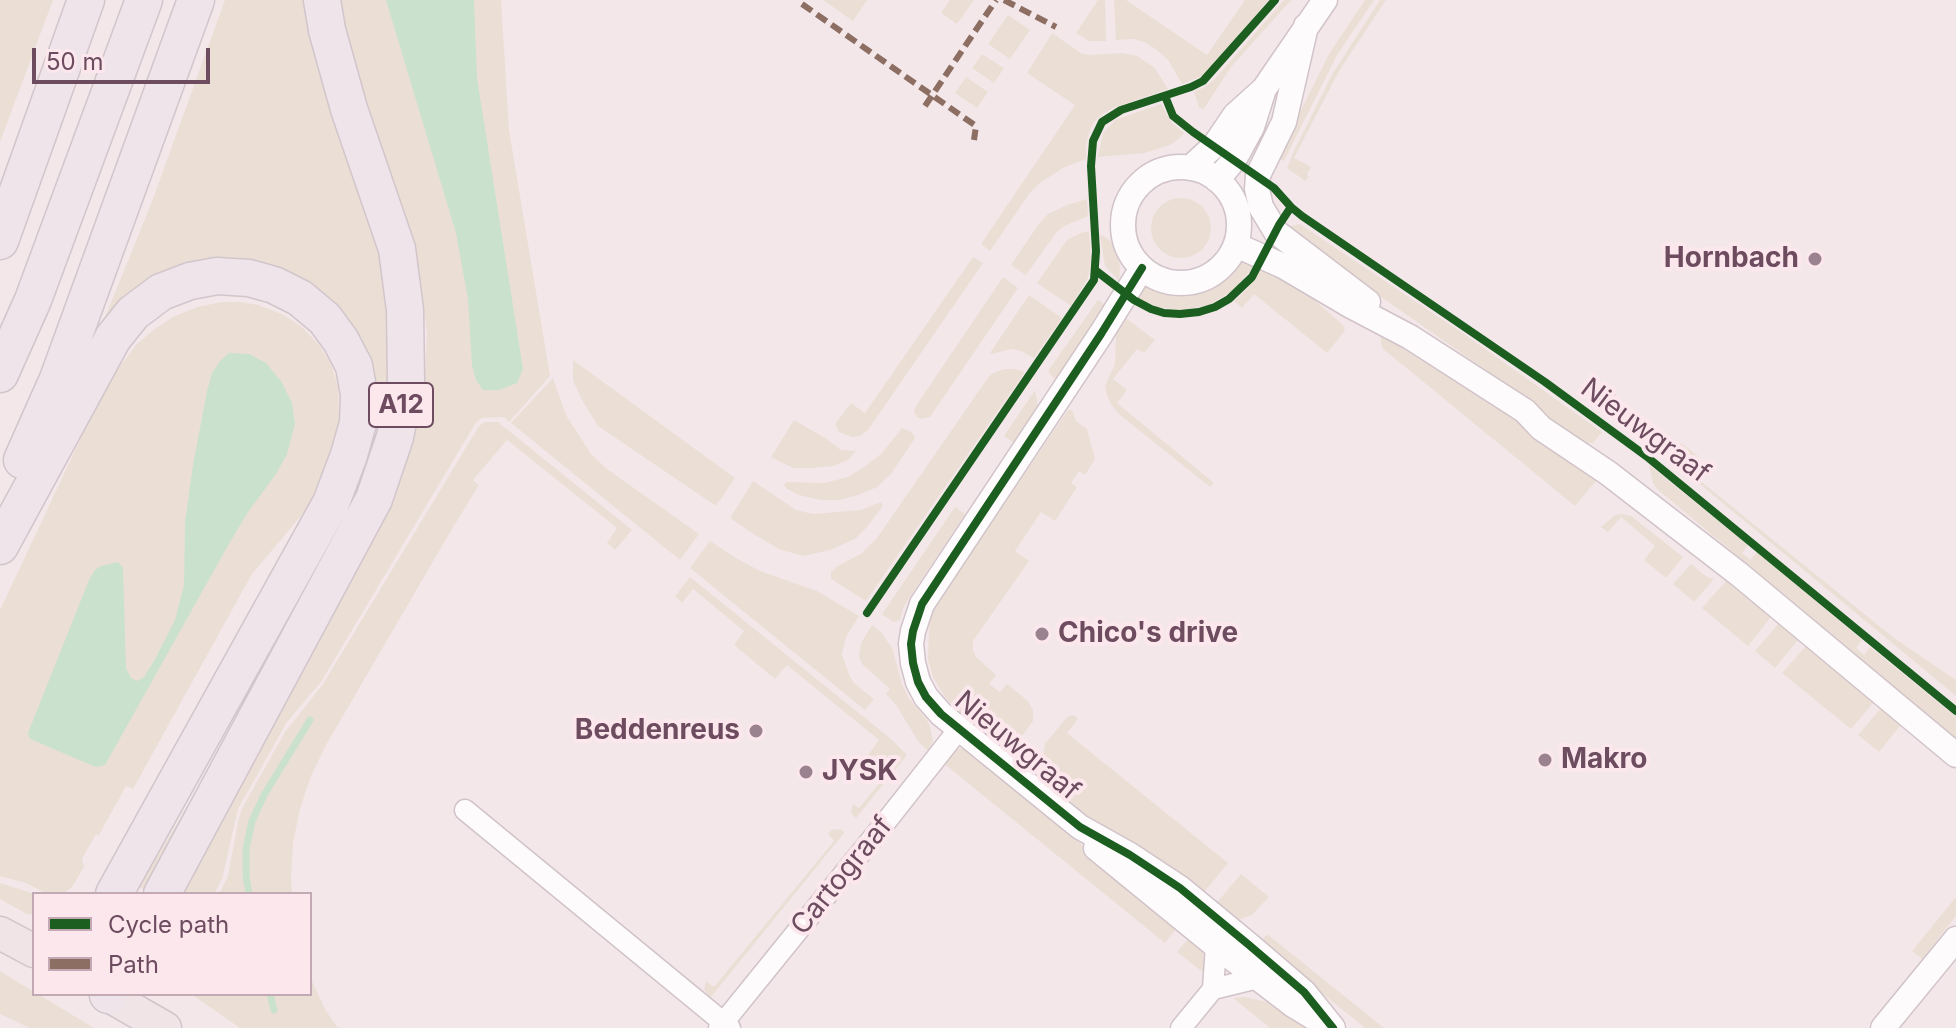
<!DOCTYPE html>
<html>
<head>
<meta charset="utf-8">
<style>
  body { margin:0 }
  #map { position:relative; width:1956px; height:1028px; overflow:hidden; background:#f3e7ea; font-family:Inter,sans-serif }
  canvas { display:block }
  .legend { position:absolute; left:32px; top:892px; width:280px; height:104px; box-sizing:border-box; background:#fce7ed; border:2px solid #c2a9b4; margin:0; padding:10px 14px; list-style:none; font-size:24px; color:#6c4c5e }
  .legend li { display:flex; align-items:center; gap:16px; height:40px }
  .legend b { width:40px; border:2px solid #c2a9b4 }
  .scale { position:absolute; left:32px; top:48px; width:178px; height:36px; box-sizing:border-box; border:4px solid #6c4c5e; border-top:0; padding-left:10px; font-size:24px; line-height:28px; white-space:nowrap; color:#6c4c5e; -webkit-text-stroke:6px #fce7ed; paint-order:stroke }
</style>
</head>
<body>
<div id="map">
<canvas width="1956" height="1028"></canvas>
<ul class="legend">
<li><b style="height:10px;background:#1b5e20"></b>Cycle path</li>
<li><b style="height:10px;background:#8d6e63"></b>Path</li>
</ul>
<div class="scale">50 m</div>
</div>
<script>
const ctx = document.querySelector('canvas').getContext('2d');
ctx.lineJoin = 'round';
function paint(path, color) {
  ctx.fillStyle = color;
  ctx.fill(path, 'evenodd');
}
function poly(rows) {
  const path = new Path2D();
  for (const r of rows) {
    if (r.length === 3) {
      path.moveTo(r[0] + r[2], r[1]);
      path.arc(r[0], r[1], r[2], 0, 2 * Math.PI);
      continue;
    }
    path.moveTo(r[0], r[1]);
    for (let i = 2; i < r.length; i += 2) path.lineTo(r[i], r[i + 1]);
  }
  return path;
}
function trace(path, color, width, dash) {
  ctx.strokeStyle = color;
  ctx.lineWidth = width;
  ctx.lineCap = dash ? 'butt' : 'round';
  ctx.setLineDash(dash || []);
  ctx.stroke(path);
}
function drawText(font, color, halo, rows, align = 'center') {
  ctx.font = font + ' Inter,sans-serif';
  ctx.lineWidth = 8;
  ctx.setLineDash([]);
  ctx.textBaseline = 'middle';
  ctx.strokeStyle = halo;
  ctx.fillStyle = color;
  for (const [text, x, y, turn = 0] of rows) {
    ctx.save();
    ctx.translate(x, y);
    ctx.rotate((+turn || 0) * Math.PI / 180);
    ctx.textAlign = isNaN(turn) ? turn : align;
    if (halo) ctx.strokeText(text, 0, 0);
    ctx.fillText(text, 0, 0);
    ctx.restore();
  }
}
const green = poly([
  [0,0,53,0,0,142],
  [225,0,311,0,380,233,396,342,377,465,151,894,139,887,201,783,355,500,374,448,376,430,376,405,366,359,234,267,95,342,151,204],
  [339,0,501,0,509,130,550,376,509,422,504,417,481,418,475,424,321,682,287,722,238,809,222,879,214,894,182,894,413,439,424,388,427,333,420,283,411,242,347,38],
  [823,0,867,0,853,21],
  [950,0,974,0,957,24,941,13],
  [1098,0,1105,0,1106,41,1089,41,1076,33],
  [1114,0,1126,0,1207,55,1245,0,1269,0,1202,76,1182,84,1168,60,1154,48,1144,42,1133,39,1116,40],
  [1284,0,1291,0,1231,67,1203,110,1199,107,1194,92,1203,88,1213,81],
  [1365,0,1374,0,1337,55,1284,161,1277,158,1329,54],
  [1380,0,1386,0,1339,71,1294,158,1311,167,1307,174,1309,177,1305,181,1287,168,1294,151,1333,73],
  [1008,15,1030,30,1010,59,988,44],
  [1052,33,1081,53,1089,55,1123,53,1137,56,1155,68,1168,89,1113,108,1101,115,1094,122,1089,133,1086,145,1086,159,1063,168,1040,183,1029,194,990,251,981,244,1075,105,1027,73],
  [982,54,1004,68,994,83,972,68],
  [966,77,988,92,977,108,955,93],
  [1161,104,1172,123,1184,133,1179,139,1170,145,1145,153,1098,157,1103,133,1115,120],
  [1181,228,30],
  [1087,199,1088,216,1064,226,1056,233,1026,275,1011,265,1038,225,1048,214,1067,205],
  [1300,224,1464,334,1602,432,1593,443,1581,443,1559,432,1533,403,1288,232,1290,226],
  [1089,231,1091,260,1088,278,1071,306,1037,283,1067,240,1081,233],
  [1100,234,1112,242,1116,250,1120,267,1119,281,1105,266],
  [1239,254,1255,262,1250,271,1232,291,1209,305,1183,310,1172,309,1158,307,1135,297,1147,283,1166,291,1181,293,1195,291,1211,285,1221,278],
  [973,257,983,263,868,430,860,436,852,437,839,432,835,424,851,403,865,413],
  [1263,266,1295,283,1343,325,1345,331,1327,353,1254,294,1242,308,1234,301,1247,289],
  [1003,277,1018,288,930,417,922,419,917,417,914,412,916,406],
  [1029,295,1062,318,1034,358,1021,351,1011,349,992,354,990,353],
  [1098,300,1107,306,1058,379,1055,380,1048,371],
  [222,302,240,302,258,305,282,314,302,327,319,345,331,364,338,386,339,418,334,448,323,476,306,510,252,574,133,789,126,786,99,835,96,834,82,859,84,867,72,887,63,894,47,894,26,883,0,876,0,610,95,408,114,374,136,345,152,331,173,317,197,307],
  [1123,316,1155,340,1144,353,1137,349,1113,379,1127,390,1117,403,1214,483,1210,487,1120,415,1112,406,1107,396,1105,386,1115,364,1116,332],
  [1380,334,1550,442,1600,476,1575,506,1382,348],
  [573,360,735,478,716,506,598,426,584,404,573,381],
  [1005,369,1015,369,1025,372,866,601,831,579,831,572,836,567,862,553,877,538,985,382,991,374],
  [553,378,566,415,591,454,607,469,699,534,680,560,511,423],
  [1606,386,1614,391,1620,404,1615,416,1595,402],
  [1035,390,1038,405,1035,411,1014,443,1004,436],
  [1068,410,1072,410,1076,421,1087,429,1095,459,1085,475,1079,471,1071,483,1077,487,1055,521,1041,512,1015,551,1029,561,973,641,973,649,976,657,996,675,989,684,1000,692,1007,684,1028,701,1033,710,1033,721,1011,751,1007,752,952,705,944,696,933,677,928,659,929,629,932,614,940,599],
  [794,420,827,439,841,450,856,451,848,460,833,466,813,468,793,468,771,457],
  [485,422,498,422,632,530,615,550,607,543,617,528,507,440,473,480,479,485,452,529,326,745,311,776,300,809,293,843,291,878,292,894,219,894,228,876,238,822,242,808,285,732,323,684,479,426],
  [902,428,912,432,915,438,891,474,877,487,861,494,840,500,821,500,799,495,787,489,784,485,786,482,824,483,848,477,867,465,882,453],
  [1676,442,1684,445,1699,457,1688,471,1894,638,1956,680,1956,696,1660,451,1669,444],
  [1649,465,1748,545,1742,553,1750,560,1757,552,1862,640,1856,648,1864,655,1870,647,1956,717,1956,738,1657,489,1653,483],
  [753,481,796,510,813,514,861,510,881,502,883,506,866,528,855,539,830,550,803,556,779,549,755,535,730,518],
  [955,507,965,514,904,606,900,620,893,622,882,614],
  [1623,514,1631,516,1683,557,1666,578,1644,560,1655,546,1621,517,1608,532,1601,527,1615,515],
  [710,541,736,558,760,571,817,591,859,616,846,637,842,654,849,675,854,683,874,699,865,710,690,568],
  [1691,564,1707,577,1714,579,1694,602,1673,584],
  [690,577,891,739,907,755,856,818,851,813,853,804,859,808,886,775,881,770,883,766,868,755,879,740,787,665,775,679,734,645,744,631,693,589,682,603,675,596],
  [1726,581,1771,617,1748,646,1702,608],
  [1779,623,1798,640,1775,668,1755,651],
  [872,625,881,632,892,648,902,684,908,697,927,720,930,727,933,741,928,751,918,741,896,705,886,694,890,689,862,664,859,656,861,643],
  [1806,646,1874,702,1851,729,1782,673],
  [1881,708,1901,725,1879,752,1858,735],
  [1074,715,1078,719,1067,733,1228,863,1201,896,1115,839,1061,794,1052,782,1044,767,1043,754,1045,744,1067,717],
  [955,748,963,749,1180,924,1165,943,942,762],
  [832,829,843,830,844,833,711,997,708,996,704,989,706,981,714,987,834,841,828,834],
  [1241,874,1269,897,1252,915,1237,920,1214,906],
  [0,883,35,894,34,915,27,914,0,899],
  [1956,897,1956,916,1922,959,1912,951],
  [1192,934,1199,942,1205,958,1204,973,1177,952],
  [1267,934,1384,1028,1365,1028,1260,943],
  [0,971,34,992,34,994,38,994,94,1028,30,1028,0,1014],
  [310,977,326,1011,338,1028,240,1028,191,994,310,994],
  [1244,997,1267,1002,1282,1009,1307,1028,1270,1028,1233,998]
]);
const water = poly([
  [386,0,474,0,477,78,523,369,517,383,499,390,483,390,476,380,472,365,468,299,456,233],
  [229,353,249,354,266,363,281,381,292,403,295,424,287,454,276,474,248,512,230,542,105,765,96,767,30,739,28,733,89,580,95,570,101,566,118,562,123,568,126,668,131,678,137,681,144,677,154,661,175,620,184,585,185,523,193,465,207,391,212,373,220,361]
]);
const stream = poly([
  [249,894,246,876,246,849,252,821,264,795,310,720],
  [270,994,274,1010]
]);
const minor = poly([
  [465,810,730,1028],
  [1213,989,1216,946],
  [719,1028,881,828,959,729],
  [1181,1028,1213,989,1258,978]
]);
const tertiary = poly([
  [1306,26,1284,122,1258,175,1257,189,1261,207,1276,232,1368,302],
  [1181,225,58],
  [1190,168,1214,146,1235,115,1264,89,1325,0],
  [1217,180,1234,160,1252,127,1264,89],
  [1236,245,1283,266,1351,306,1410,337,1525,411,1541,428,1608,473,1740,575,1956,755],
  [1142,268,1101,334,922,604,913,631,911,644,913,663,918,682,926,697,941,714,1080,827,1130,855,1180,888,1249,945,1304,992,1333,1028],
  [1096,848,1216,946,1293,1005,1316,1019],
  [1883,1028,1956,939]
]);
const primary = poly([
  [0,933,34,951],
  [106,994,165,1028]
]);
const motorway = poly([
  [0,241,86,0],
  [0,374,33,300,144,0],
  [22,460,58,379,196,0],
  [0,546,113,338,133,313,161,292,190,281,217,276,249,278,274,285,300,298,325,319,341,341,354,366,359,394,358,423,349,455,331,503,114,894],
  [162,894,374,499,395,437,406,382,405,310,397,249,349,109,327,30,322,0],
  [108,995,108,994]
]);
const quiet = poly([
  [1004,0,1056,27],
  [802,4,976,126,974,140],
  [925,106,996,0]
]);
const cycleway = poly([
  [1165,96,1173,116,1193,132,1274,188,1291,207,1302,216,1545,382,1646,456,1956,711],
  [1142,268,1101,334,922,604,913,631,911,644,913,663,918,682,926,697,941,714,1080,827,1130,855,1180,888,1249,945,1304,992,1333,1028],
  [1095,270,1134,300,1151,309,1164,313,1180,314,1199,312,1215,307,1229,299,1252,277,1279,225,1291,207],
  [867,613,1094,280,1096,251,1091,166,1093,141,1102,122,1121,110,1191,87,1203,81,1275,0]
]);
const markers = [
  [1815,259,8,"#9b828f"],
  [1042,634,8,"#9b828f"],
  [756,731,8,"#9b828f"],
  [1545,760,8,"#9b828f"],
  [806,772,8,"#9b828f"]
];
const shields = [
  [401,405,64]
];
const shieldNames = [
  ["A12",401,405]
];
const poiNames = [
  ["Hornbach",1799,259,"right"],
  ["Chico's drive",1058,634],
  ["Beddenreus",740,731,"right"],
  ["Makro",1561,760],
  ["JYSK",822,772]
];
const streetNames = [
  ["Nieuwgraaf",1645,431,37],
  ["Nieuwgraaf",1017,746,40],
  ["Cartograaf",842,876,-51]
];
paint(green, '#ebdfd5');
paint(water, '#cae1ce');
trace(stream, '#cae1ce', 7);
trace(minor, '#d1c3c9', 23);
trace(tertiary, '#d1c3c9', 27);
trace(primary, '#d2c5cb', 35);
trace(motorway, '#d2c5cb', 39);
trace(minor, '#fdfbfc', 20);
trace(tertiary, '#fdfbfc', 24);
trace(primary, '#f0e4e7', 32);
trace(motorway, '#eee4ea', 36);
trace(quiet, '#8d6e63', 6, [12, 6]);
trace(cycleway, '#1b5e20', 8);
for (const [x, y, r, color] of markers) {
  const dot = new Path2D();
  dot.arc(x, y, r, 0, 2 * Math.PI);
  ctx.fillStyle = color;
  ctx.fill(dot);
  trace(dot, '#fce7ed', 3);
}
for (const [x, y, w] of shields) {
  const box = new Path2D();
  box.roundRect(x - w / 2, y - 22, w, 44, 6);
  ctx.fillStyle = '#fce7ed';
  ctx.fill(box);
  trace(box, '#6c4c5e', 2);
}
drawText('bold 26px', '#6c4c5e', null, shieldNames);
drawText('bold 28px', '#6c4c5e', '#fce7ed', poiNames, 'left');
drawText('28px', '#6c4c5e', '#fce7ed', streetNames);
</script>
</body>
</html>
